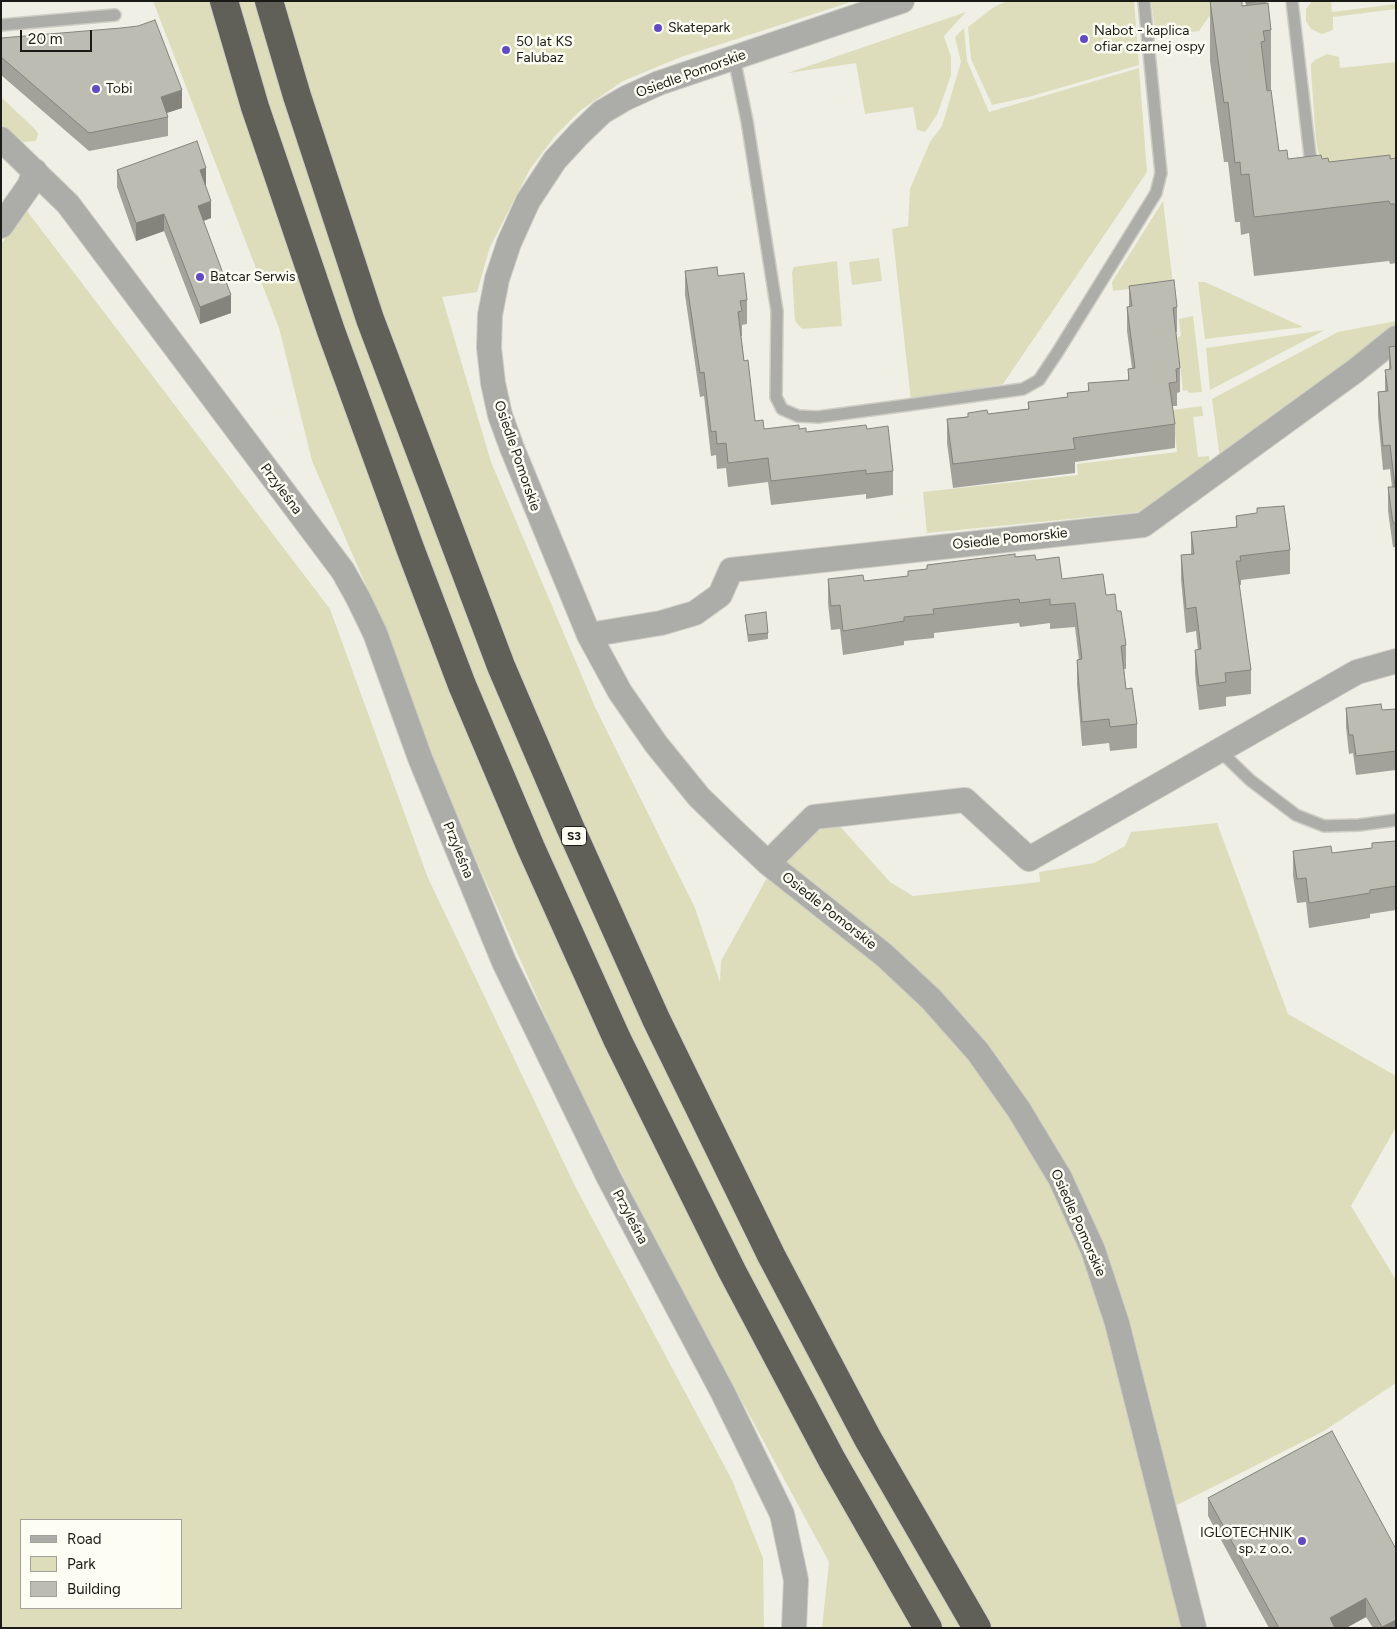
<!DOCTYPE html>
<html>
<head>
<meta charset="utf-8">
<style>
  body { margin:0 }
  #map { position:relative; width:1397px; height:1629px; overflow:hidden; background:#efefe6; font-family:Figtree,sans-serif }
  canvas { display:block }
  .frame { position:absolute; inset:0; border:2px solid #1a1a17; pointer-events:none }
  .legend { position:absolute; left:20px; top:1519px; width:162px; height:90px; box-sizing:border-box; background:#fdfdf3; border:1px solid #a2a29b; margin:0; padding:6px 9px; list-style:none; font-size:15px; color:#1a1a17 }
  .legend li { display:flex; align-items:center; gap:10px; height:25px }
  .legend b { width:25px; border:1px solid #a2a29b }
  .scale { position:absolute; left:20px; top:30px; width:72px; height:22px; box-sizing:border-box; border:2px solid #1a1a17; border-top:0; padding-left:6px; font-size:15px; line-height:18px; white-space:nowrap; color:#1a1a17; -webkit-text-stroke:4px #fdfdf3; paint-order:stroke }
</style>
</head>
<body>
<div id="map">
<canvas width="1397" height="1629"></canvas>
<div class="frame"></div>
<ul class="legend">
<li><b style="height:6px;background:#acaca8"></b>Road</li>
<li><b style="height:14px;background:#ddddbc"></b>Park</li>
<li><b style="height:14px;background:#bcbcb3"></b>Building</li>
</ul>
<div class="scale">20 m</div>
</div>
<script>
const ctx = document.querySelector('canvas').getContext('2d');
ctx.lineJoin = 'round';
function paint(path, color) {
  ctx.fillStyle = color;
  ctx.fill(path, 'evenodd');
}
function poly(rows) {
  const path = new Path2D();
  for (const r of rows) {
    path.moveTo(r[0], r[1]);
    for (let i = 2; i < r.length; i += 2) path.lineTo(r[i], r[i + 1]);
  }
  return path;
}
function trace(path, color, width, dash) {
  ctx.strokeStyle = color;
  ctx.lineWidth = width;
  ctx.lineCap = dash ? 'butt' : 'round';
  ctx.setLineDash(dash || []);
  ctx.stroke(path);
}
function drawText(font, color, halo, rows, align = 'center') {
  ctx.font = font + ' Figtree,sans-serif';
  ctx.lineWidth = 5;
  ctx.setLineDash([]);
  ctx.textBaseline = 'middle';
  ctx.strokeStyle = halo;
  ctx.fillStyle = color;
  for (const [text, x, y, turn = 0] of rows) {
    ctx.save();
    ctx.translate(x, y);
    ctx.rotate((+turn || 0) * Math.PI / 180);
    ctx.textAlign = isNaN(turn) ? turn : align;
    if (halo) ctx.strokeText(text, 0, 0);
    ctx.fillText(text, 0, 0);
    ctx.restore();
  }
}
const green = poly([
  [153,1,854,1,681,57,623,81,581,110,555,136,530,169,490,247,477,292,442,297,491,462,595,707,695,908,720,982,721,961,773,867,811,834,837,823,890,882,913,896,1040,882,1039,872,1094,863,1125,846,1131,832,1217,823,1288,1014,1396,1076,1396,1127,1351,1206,1396,1280,1396,1383,1324,1431,1163,1512,1193,1628,822,1628,829,1562,660,1250,561,1052,428,751,371,597,312,461,279,328],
  [1007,1,1134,1,1139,65,1032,96,992,105,971,59,968,27,994,7],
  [1151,1,1220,1,1199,31,1162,36,1158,35,1155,29],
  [1312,1,1331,1,1332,12,1396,4,1396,9,1333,17,1333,30,1322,34,1311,29,1306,21,1306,9],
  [966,12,944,36,951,57,951,75,937,115,925,132,917,130,913,107,865,114,856,63,788,73],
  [964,28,967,61,989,112,1139,68,1147,172,1003,384,911,401,892,229,908,226,910,189,930,142,942,126,961,62,955,37],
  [1327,54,1339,57,1340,68,1396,62,1396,159,1326,164,1318,152,1316,141,1311,70,1311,64,1315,60],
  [1,97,36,130,38,134,36,141,23,142,1,124],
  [1163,201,1173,284,1113,291,1112,282],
  [27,211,330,609,428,878,575,1186,732,1480,763,1558,764,1628,1,1628,1,244],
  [21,1520,181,1520,181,1608,21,1608],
  [879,258,882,281,852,285,849,262],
  [837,261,842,326,802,329,795,321,792,272,794,267],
  [1198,282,1205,282,1303,327,1205,339],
  [1193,316,1202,392,1189,393,1187,390,1183,391,1177,338,1181,336,1179,319],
  [1396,321,1396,333,1220,459,1212,399,1338,332],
  [1325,330,1210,390,1206,348],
  [1202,406,1203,416,1193,417,1198,457,1209,456,1210,465,1151,511,927,533,923,492,1078,475,1077,464,1177,452,1172,410]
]);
const service = poly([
  [1292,1,1311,164,1315,170],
  [1,25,115,15],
  [734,58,747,121,777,311,776,397,782,409,798,416,818,417,908,405,1023,389,1039,380,1057,353,1156,193,1161,173,1144,1],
  [1220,751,1250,780,1296,815,1324,826,1359,825,1396,820]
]);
const minor = poly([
  [902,1,659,83,626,98,602,112,579,134,555,160,528,201,509,243,497,279,490,315,489,348,493,383,500,415,512,448,589,635,620,692,656,744,699,797,734,831,768,863,884,955,931,999,978,1052,1019,1110,1060,1178,1093,1250,1117,1323,1194,1628],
  [1,139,68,204,343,571,358,598,375,633,420,758,504,962,609,1178,723,1393,782,1514,796,1580,794,1628],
  [1,226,29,186,35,171],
  [589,635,661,623,695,613,720,595,731,570,1143,525,1355,371,1396,338],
  [768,863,814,817,965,800,1029,859,1357,672,1396,661]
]);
const motorway = poly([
  [224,1,255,107,331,331,410,548,462,685,531,848,617,1039,732,1271,832,1460,928,1628],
  [269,1,297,96,370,319,501,666,570,827,656,1019,771,1255,868,1439,977,1628]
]);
const wall = poly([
  [1210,1,1242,6,1246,5,1245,1,1266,1,1271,30,1271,90,1267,90,1279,151,1288,159,1322,159,1329,162,1396,158,1396,263,1390,264,1389,261,1254,276,1249,233,1241,235,1240,222,1235,222,1228,162,1224,162,1210,61],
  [1,38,182,108,166,113,168,117,168,136,89,151,1,75],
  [117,170,206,185,205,185,211,218,203,221,231,313,200,324,164,231,136,241,117,187],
  [685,271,718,276,747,300,747,324,742,325,742,336,741,336,744,361,755,421,764,429,799,429,806,432,867,429,893,471,893,495,866,499,866,494,771,505,768,482,728,487,726,468,717,469,716,455,711,456,704,396,700,397,685,295],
  [1129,286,1177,307,1177,332,1176,332,1180,368,1180,392,1177,393,1177,406,1172,406,1175,424,1175,448,1075,462,1075,473,953,488,947,443,947,419,1028,409,1028,402,1067,397,1088,391,1088,383,1128,380,1128,369,1132,368,1127,331,1127,307,1129,307],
  [1396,346,1396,547,1393,547,1388,511,1388,487,1392,487,1390,469,1383,470,1378,416,1378,392,1385,391,1385,370,1389,369,1389,347],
  [1257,508,1290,550,1290,574,1241,580,1241,585,1239,585,1251,670,1251,694,1226,697,1226,706,1199,710,1195,674,1195,650,1198,650,1196,631,1186,633,1181,579,1181,555,1191,554,1191,532,1236,527,1236,516,1257,513],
  [1015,557,1036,560,1062,579,1106,595,1117,611,1126,645,1126,669,1124,669,1126,689,1137,724,1137,748,1110,751,1109,743,1082,746,1077,684,1077,660,1079,660,1075,627,1050,629,1050,623,1020,627,1019,623,934,633,934,638,904,641,904,645,843,655,840,629,831,630,828,603,828,579,864,581,908,576,927,569,927,565],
  [745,615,768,633,768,639,748,642],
  [1346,708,1382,710,1396,709,1396,770,1356,775,1353,753,1349,754,1346,727],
  [1396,841,1396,910,1370,914,1370,918,1309,928,1306,902,1297,903,1293,875,1293,851,1332,853,1372,848,1372,843],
  [1332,1431,1396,1628,1373,1628,1366,1617,1346,1628,1269,1628,1208,1516,1208,1498]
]);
const shadedWall = poly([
  [182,90,182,108,161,115,161,97],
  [206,168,206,185,200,187,200,170],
  [211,201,211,218,198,223,198,206],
  [164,214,164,231,136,241,136,223],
  [231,295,231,313,200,324,200,307],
  [1366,1598,1366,1617,1346,1628,1330,1628,1330,1618],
  [1396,1620,1396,1628,1382,1628,1382,1627]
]);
const building = poly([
  [1210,1,1242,1,1242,6,1268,3,1271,30,1263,31,1265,41,1261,42,1267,91,1271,90,1279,151,1287,150,1288,159,1321,155,1322,159,1328,158,1329,162,1390,155,1390,159,1396,158,1396,204,1390,204,1389,201,1254,217,1249,174,1241,175,1240,162,1235,163,1228,102,1224,103,1210,1],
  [1246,1,1262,1,1246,3,1246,1],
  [155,20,182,90,161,97,168,117,89,133,1,57,1,38,121,28,138,26,155,20],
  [197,141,206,168,200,170,211,201,198,206,231,295,200,307,164,214,136,223,117,170,197,141],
  [717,267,718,276,744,273,747,300,740,301,742,311,738,312,744,361,748,360,755,421,763,420,764,429,799,425,799,429,806,428,806,432,866,425,867,429,888,426,893,471,866,474,866,470,771,481,768,458,728,463,726,443,717,444,716,431,711,432,704,372,700,373,685,271,717,267],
  [1174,280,1177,307,1173,308,1180,368,1176,369,1177,382,1169,383,1175,424,1073,438,1075,449,953,464,947,419,968,417,968,413,987,410,988,414,1029,409,1028,402,1068,397,1067,393,1089,391,1088,383,1129,380,1128,369,1135,368,1127,307,1132,306,1129,286,1174,280],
  [1396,346,1396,523,1393,523,1388,487,1395,487,1390,445,1383,446,1378,392,1388,391,1385,370,1391,369,1389,347,1396,346],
  [1284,506,1290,550,1240,556,1241,561,1236,561,1251,670,1225,673,1226,682,1199,686,1195,650,1201,649,1196,607,1186,609,1181,555,1194,554,1191,532,1237,527,1236,516,1257,513,1257,508,1284,506],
  [1015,554,1015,557,1035,555,1036,560,1059,557,1062,579,1103,574,1106,595,1115,594,1117,611,1121,611,1126,645,1121,646,1126,689,1132,688,1137,724,1110,727,1109,719,1082,722,1077,660,1082,659,1075,603,1050,605,1050,599,1020,603,1019,599,933,609,934,614,904,617,904,621,843,631,840,605,831,606,828,579,863,575,864,581,908,576,908,571,927,569,927,565,1015,554],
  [766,612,768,633,748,635,745,615,766,612],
  [1381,704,1382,710,1396,709,1396,751,1356,756,1353,735,1349,735,1346,708,1381,704],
  [1396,841,1396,886,1370,890,1370,893,1309,903,1306,878,1297,879,1293,851,1331,846,1332,853,1372,848,1372,843,1396,841],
  [1332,1431,1396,1549,1396,1620,1382,1627,1366,1598,1330,1618,1335,1628,1279,1628,1208,1498,1332,1431]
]);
const markers = [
  [658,28,5,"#624ac2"],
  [1084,39,5,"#624ac2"],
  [506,50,5,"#624ac2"],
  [96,89,5,"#624ac2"],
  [200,277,5,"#624ac2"],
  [1302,1541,5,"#624ac2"]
];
const shields = [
  [574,836,25]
];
const shieldNames = [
  ["S3",574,836]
];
const poiNames = [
  ["Skatepark",668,28],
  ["Nabot - kaplica",1094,31],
  ["ofiar czarnej ospy",1094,47],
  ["50 lat KS",516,42],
  ["Falubaz",516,58],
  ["Tobi",106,89],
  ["Batcar Serwis",210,277],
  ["IGLOTECHNIK",1292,1533,"right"],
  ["sp. z o.o.",1292,1549,"right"]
];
const streetNames = [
  ["Osiedle Pomorskie",691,74,-20],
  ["Osiedle Pomorskie",517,456,71],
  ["Przyleśna",281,489,53],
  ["Osiedle Pomorskie",1010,539,-6],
  ["Przyleśna",458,850,68],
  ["Osiedle Pomorskie",829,911,38],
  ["Przyleśna",630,1217,62],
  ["Osiedle Pomorskie",1078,1223,66]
];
paint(green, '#ddddbc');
trace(service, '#cdcdc5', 14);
trace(minor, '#cdcdc5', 26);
trace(motorway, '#cdcdc5', 30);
trace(service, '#acaca8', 11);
trace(minor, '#acaca8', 24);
trace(motorway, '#606058', 28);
paint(wall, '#a2a29a');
paint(shadedWall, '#84847d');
paint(building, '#bcbcb3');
trace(building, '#84847d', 1);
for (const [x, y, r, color] of markers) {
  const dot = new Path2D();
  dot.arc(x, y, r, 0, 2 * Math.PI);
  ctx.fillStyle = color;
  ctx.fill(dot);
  trace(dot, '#fdfdf3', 2);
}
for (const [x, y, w] of shields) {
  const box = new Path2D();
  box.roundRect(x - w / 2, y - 9.5, w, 19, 4);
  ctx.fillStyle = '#fdfdf3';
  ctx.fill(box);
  trace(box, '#1a1a17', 1);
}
drawText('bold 12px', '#1a1a17', null, shieldNames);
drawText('14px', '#1a1a17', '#fdfdf3', poiNames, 'left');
drawText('14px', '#1a1a17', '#fdfdf3', streetNames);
</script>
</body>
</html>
